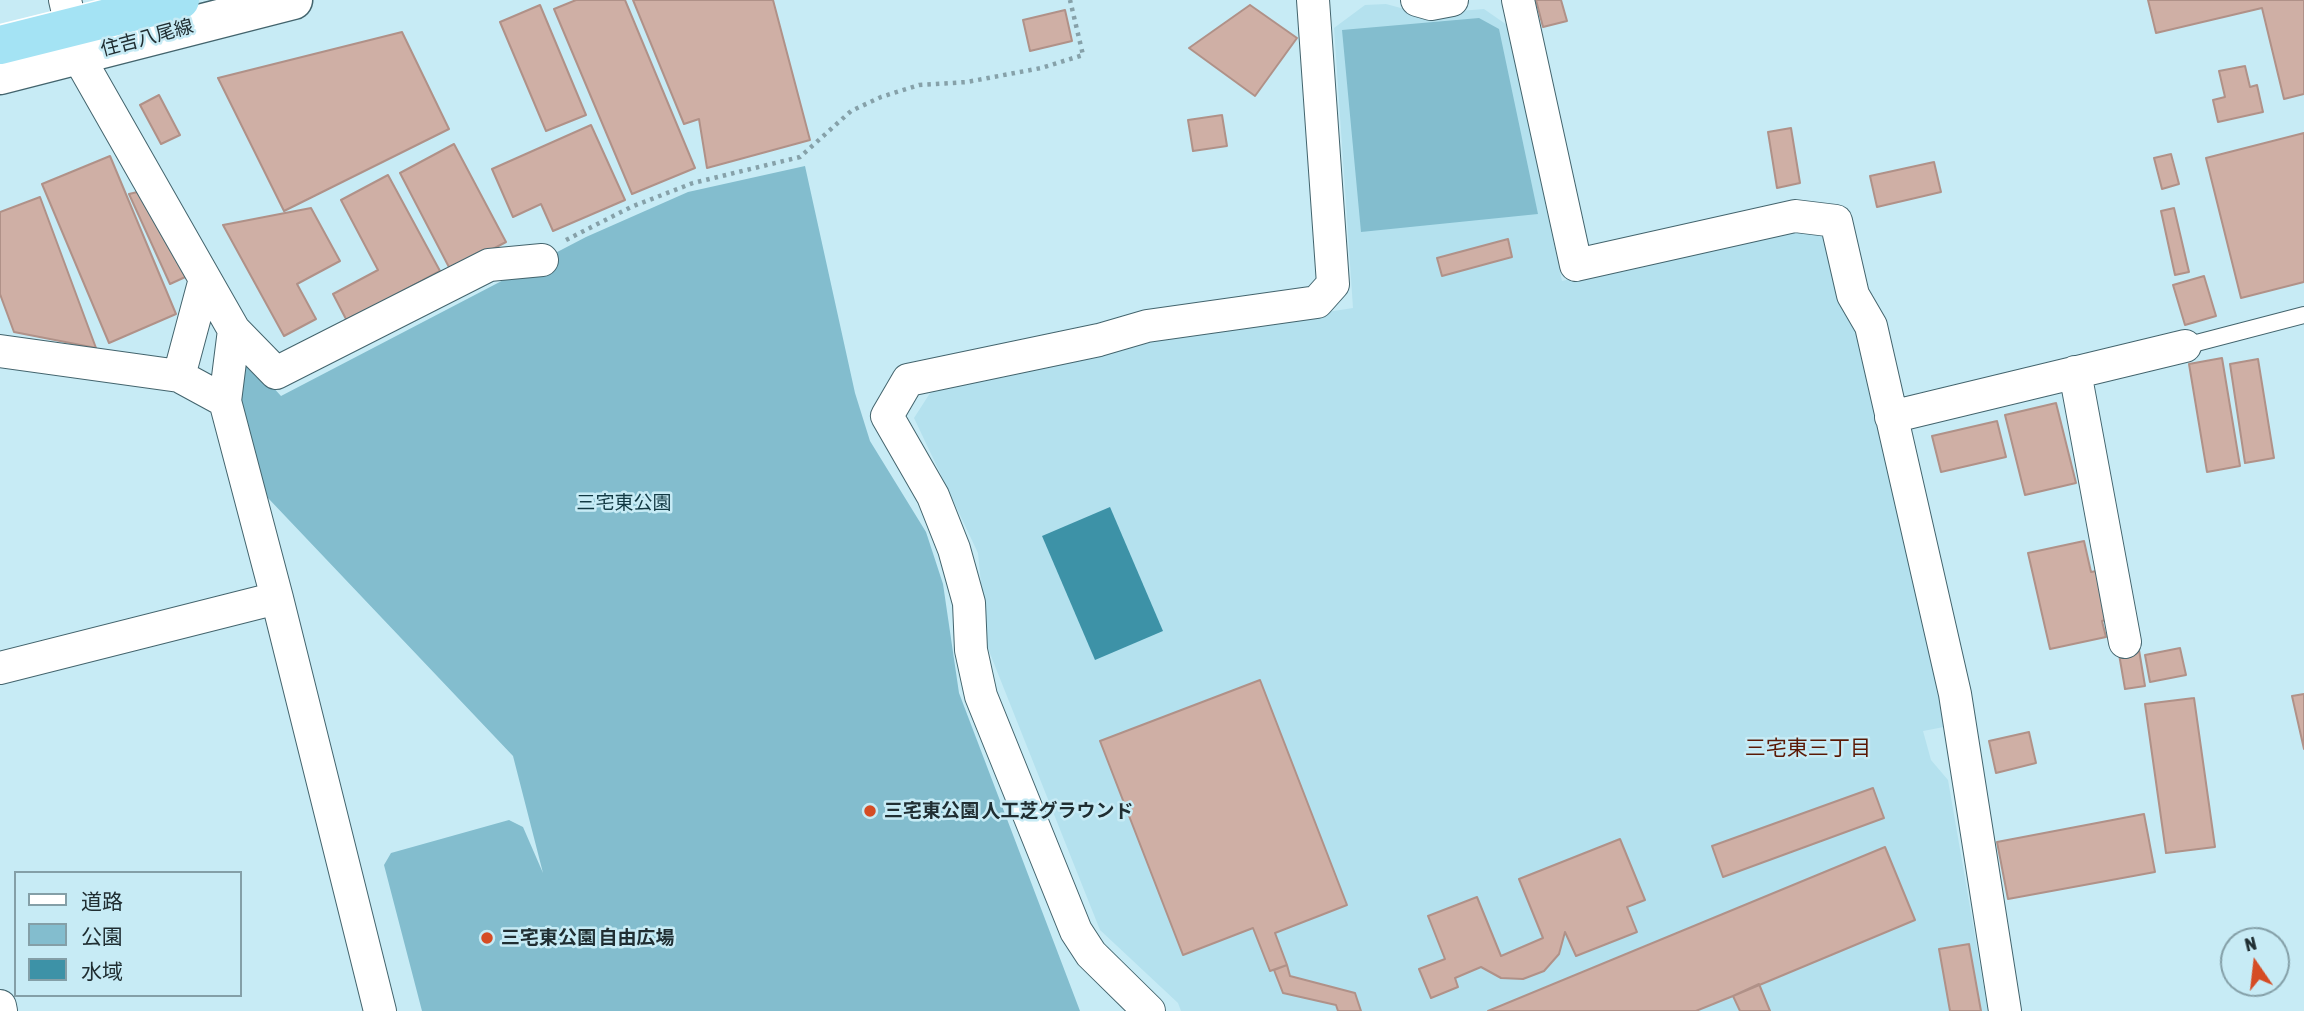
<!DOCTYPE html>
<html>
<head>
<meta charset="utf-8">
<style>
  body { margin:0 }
  #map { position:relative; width:2304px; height:1011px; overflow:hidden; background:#c7ebf5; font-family:"Asap Condensed","Noto Sans JP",sans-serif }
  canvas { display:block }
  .legend { position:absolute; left:14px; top:871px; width:228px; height:126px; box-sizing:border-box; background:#c7ebf5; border:2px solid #849fa7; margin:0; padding:9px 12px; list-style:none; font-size:21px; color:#202e32 }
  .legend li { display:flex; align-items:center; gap:14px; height:35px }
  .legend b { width:35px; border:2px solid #849fa7 }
  .north { position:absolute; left:2220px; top:927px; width:70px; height:70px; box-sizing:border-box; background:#c7ebf5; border:2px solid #849fa7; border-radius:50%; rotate:346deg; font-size:19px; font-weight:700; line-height:28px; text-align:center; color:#202e32 }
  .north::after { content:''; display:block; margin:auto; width:24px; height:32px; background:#d54c24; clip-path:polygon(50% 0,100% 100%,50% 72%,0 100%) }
</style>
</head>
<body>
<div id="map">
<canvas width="2304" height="1011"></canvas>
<ul class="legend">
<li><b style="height:9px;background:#fff"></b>道路</li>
<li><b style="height:19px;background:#83bdce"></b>公園</li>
<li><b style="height:19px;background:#3d92a7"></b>水域</li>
</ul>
<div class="north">N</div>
</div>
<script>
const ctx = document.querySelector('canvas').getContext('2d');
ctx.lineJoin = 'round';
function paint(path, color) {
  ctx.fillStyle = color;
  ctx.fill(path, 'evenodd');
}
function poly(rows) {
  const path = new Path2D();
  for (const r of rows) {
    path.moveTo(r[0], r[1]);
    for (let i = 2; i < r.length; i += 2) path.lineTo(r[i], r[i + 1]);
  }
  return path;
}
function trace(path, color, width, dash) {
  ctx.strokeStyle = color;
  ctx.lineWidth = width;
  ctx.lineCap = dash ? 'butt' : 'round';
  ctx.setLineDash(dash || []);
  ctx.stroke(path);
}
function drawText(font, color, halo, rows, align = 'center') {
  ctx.font = font + ' "Asap Condensed","Noto Sans JP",sans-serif';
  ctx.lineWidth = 5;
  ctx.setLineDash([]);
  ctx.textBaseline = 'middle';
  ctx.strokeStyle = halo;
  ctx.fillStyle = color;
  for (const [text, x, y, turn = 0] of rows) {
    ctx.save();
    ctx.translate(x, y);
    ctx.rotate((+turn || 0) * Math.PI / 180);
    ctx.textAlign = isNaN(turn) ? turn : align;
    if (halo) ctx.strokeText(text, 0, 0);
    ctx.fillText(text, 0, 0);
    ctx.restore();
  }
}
const built = poly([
  [1386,4,1423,14,1484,9,1507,25,1562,281,1789,229,1830,236,1844,302,1861,347,1949,726,1923,731,1931,760,1948,780,1988,1011,1181,1011,1178,1003,1100,930,987,646,978,553,914,418,932,390,1116,352,1174,336,1353,308,1334,28,1365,5]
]);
const green = poly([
  [1479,18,1499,29,1538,214,1361,232,1342,30],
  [805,166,855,393,870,441,926,532,943,584,959,693,1080,1011,422,1011,384,865,391,853,509,820,523,827,543,873,513,756,268,498,246,439,235,390,242,353,281,396,586,237,688,192]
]);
const water = poly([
  [1110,507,1163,631,1095,660,1042,536]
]);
const building = poly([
  [576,0,625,0,695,168,632,194,554,9,576,0],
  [633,0,773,0,810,140,707,168,699,119,684,124,633,0],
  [1536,0,1561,0,1567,21,1543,27,1536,0],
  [2148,0,2304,0,2304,94,2284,99,2262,8,2156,33,2148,0],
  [540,5,586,115,546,131,500,22,540,5],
  [1250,5,1297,38,1255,96,1189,48,1250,5],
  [1065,10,1072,41,1030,51,1023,20,1065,10],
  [402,32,449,129,284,211,218,78,402,32],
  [2245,66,2250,87,2257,85,2263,112,2218,122,2213,100,2225,97,2219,71,2245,66],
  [159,95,180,135,161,144,140,105,159,95],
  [1222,115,1227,146,1193,151,1188,120,1222,115],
  [591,125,625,200,553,231,541,204,513,217,492,169,591,125],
  [1791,128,1800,183,1777,188,1768,132,1791,128],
  [2304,133,2304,282,2241,298,2206,158,2304,133],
  [454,144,506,242,451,271,400,173,454,144],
  [2171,154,2179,184,2162,189,2154,158,2171,154],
  [110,156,176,314,109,343,42,184,110,156],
  [1934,162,1941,192,1877,207,1870,176,1934,162],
  [388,175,440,271,347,321,333,294,378,270,341,200,388,175],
  [146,190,194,273,170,284,129,194,146,190],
  [40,197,96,348,14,332,0,294,0,212,40,197],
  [311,208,340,261,297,284,316,319,284,336,223,225,311,208],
  [2174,208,2189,272,2175,275,2161,211,2174,208],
  [1508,239,1512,257,1442,276,1437,258,1508,239],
  [2204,276,2216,316,2185,325,2173,285,2204,276],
  [2222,358,2240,466,2207,472,2189,364,2222,358],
  [2258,359,2274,458,2245,463,2230,364,2258,359],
  [2056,403,2076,483,2025,495,2005,415,2056,403],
  [1997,421,2006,457,1941,472,1932,436,1997,421],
  [2084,541,2091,572,2102,570,2113,618,2102,621,2106,637,2050,649,2028,553,2084,541],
  [2180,648,2186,675,2150,682,2145,655,2180,648],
  [2139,650,2145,686,2125,689,2119,654,2139,650],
  [1260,680,1347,905,1275,933,1287,965,1270,971,1253,928,1183,955,1100,741,1260,680],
  [2304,694,2304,749,2292,696,2304,694],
  [2194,698,2215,847,2166,853,2145,704,2194,698],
  [2029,732,2036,763,1996,773,1989,741,2029,732],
  [1873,788,1884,818,1723,877,1712,846,1873,788],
  [2144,814,2155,872,2008,899,1997,842,2144,814],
  [1620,839,1645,900,1627,907,1637,932,1576,956,1565,932,1559,954,1544,971,1523,979,1501,978,1481,967,1455,978,1458,987,1431,998,1419,969,1445,959,1428,916,1477,897,1501,956,1543,938,1519,879,1620,839],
  [1885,847,1915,920,1733,996,1696,1011,1488,1011,1885,847],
  [1969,944,1981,1011,1950,1011,1939,949,1969,944],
  [1287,965,1290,976,1355,993,1361,1011,1338,1011,1336,1005,1283,993,1274,970,1287,965],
  [1759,984,1770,1011,1740,1011,1733,996,1759,984]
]);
const path = poly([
  [566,240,631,207,693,183,800,157,851,111,881,97,919,85,967,82,1041,68,1083,55,1070,0]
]);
const service = poly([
  [2185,346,2304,315]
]);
const minor = poly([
  [65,0,78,56,234,330,276,373,489,265,542,260],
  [1417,0,1431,4,1452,0],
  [1518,0,1576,265,1795,216,1836,221,1853,295,1871,326,1955,694,2005,1011],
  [0,351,179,376,225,401],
  [2075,372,2125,642],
  [179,376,205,279],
  [1891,417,2185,346],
  [277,598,380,1011],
  [0,668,277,598,225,401,234,330],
  [0,1006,1,1011],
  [1149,1011,1091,954,1076,931,981,696,971,650,969,603,954,549,933,496,887,416,908,380,1099,340,1147,326,1317,302,1333,284,1313,0]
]);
const secondary = poly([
  [0,75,293,0]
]);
const motorwayBridge = poly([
  [0,45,180,0]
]);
const markers = [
  [870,811,7,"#d54c24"],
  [487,938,7,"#d54c24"]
];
const streetNames = [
  ["住吉八尾線",147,38,-15]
];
const parkNames = [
  ["三宅東公園",624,503]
];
const poiNames = [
  ["三宅東公園 人工芝グラウンド",884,811],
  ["三宅東公園 自由広場",501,938]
];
const neighbourhoodNames = [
  ["三宅東三丁目",1808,748]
];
paint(built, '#b4e1ee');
paint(green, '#83bdce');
paint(water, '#3d92a7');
paint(building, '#cfafa5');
trace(building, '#b09188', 2);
trace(service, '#43646d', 18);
trace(minor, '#43646d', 34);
trace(secondary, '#43646d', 41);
trace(path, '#86a1a9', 4.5, [3.5, 5]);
trace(service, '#fff', 16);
trace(minor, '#fff', 32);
trace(secondary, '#fff', 38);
trace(motorwayBridge, '#fff', 41, []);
trace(motorwayBridge, '#a4e3f4', 38);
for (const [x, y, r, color] of markers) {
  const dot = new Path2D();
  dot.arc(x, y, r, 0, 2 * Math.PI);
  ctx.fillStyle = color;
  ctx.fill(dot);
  trace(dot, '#c7ebf5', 2.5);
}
drawText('19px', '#202e32', '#c7ebf5', streetNames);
drawText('19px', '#123943', '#c7ebf5', parkNames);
drawText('bold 19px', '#202e32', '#c7ebf5', poiNames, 'left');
drawText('21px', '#5a1905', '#c7ebf5', neighbourhoodNames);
</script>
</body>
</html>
